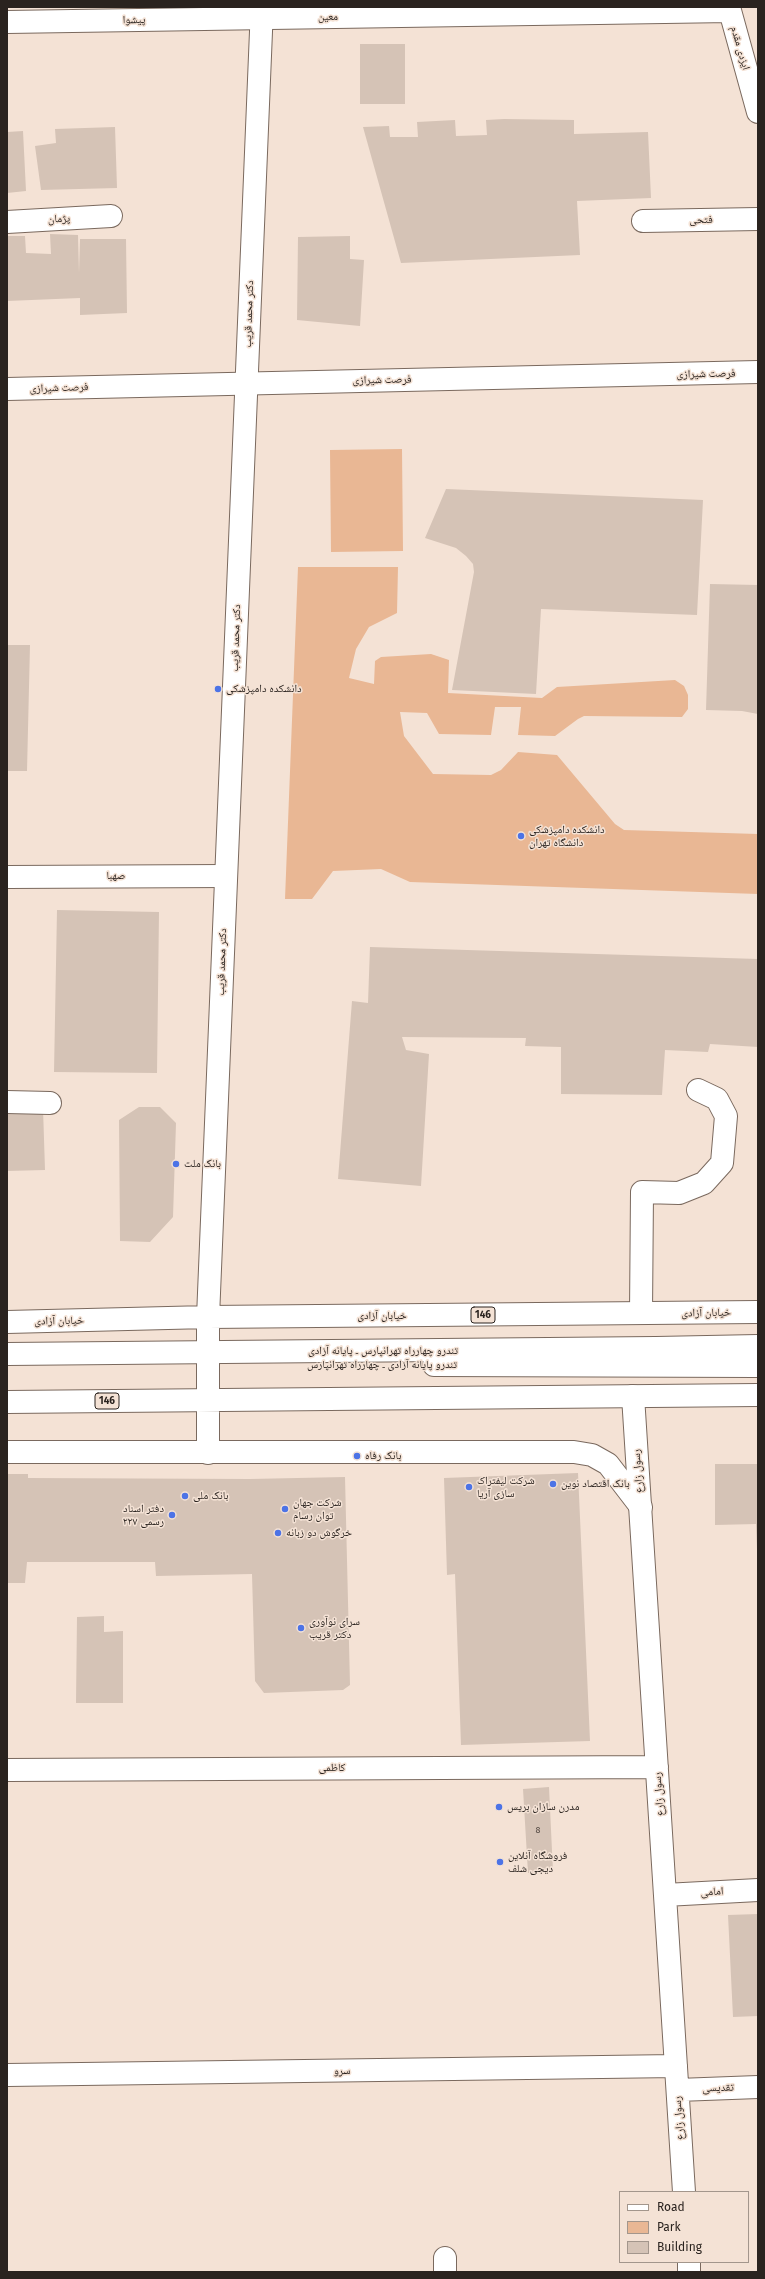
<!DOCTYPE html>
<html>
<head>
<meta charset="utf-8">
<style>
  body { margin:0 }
  #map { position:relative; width:765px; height:2279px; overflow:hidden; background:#f4e2d5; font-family:"Fira Sans",sans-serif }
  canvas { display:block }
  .frame { position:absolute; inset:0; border:8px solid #2a231f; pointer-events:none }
  .legend { position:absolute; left:619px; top:2191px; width:130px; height:72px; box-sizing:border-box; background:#f4e2d5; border:1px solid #a3968c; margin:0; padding:5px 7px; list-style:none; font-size:12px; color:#2a231f }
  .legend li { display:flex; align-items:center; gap:8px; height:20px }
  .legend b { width:20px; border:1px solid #a3968c }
</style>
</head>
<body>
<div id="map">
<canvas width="765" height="2279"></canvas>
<div class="frame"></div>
<ul class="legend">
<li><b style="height:5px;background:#fff"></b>Road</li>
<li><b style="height:11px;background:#e9b794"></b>Park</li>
<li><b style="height:11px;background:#d5c3b6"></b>Building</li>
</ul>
</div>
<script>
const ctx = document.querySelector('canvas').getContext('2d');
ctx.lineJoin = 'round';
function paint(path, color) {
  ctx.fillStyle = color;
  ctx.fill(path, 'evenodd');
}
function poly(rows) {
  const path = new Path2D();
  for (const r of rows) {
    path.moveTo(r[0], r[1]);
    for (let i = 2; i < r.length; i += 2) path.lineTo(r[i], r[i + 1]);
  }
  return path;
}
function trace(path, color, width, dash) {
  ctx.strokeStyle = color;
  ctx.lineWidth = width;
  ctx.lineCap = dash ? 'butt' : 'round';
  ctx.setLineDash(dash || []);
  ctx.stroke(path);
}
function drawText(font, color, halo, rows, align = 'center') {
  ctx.font = font + ' "Fira Sans","Noto Naskh Arabic",sans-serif';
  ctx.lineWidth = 3;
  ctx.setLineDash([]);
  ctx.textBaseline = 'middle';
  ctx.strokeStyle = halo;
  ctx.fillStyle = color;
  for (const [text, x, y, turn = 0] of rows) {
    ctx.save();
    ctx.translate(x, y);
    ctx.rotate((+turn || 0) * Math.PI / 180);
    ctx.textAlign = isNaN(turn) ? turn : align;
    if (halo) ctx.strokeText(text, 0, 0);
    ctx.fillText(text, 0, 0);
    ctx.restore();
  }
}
const green = poly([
  [402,449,403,551,331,552,330,450],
  [298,567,398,567,397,613,369,627,356,649,349,678,374,684,375,661,381,657,431,654,449,660,448,693,542,698,557,687,675,680,684,686,688,695,688,709,682,717,584,716,578,719,555,736,518,735,521,707,495,707,491,735,439,734,427,713,400,712,404,736,433,774,491,775,501,770,518,752,557,755,615,824,624,830,758,834,758,894,410,882,381,869,333,871,312,899,285,899]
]);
const building = poly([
  [360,44,405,44,405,104,360,104],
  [504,119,574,120,574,134,648,132,651,198,577,201,580,255,401,263,363,127,389,126,390,137,418,137,417,122,455,120,456,136,487,135,486,120],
  [115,127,117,188,41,190,35,146,56,143,55,129],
  [23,131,26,191,7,193,7,132],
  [50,234,78,235,79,273,80,239,126,239,127,313,80,315,80,298,7,301,7,236,25,236,26,253,51,254],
  [350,236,350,259,364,260,360,326,297,320,298,237],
  [446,489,703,500,697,615,541,609,536,694,452,690,474,572,473,564,466,556,456,548,425,538],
  [710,584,758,585,758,714,742,711,706,710],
  [7,645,30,645,27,771,7,771],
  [57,910,159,912,157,1073,54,1072],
  [370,947,758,959,758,1047,710,1044,708,1052,665,1050,662,1095,561,1094,561,1047,525,1046,526,1038,402,1037,406,1050,429,1054,421,1186,338,1179,352,1001,368,1003],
  [139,1107,160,1107,176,1123,173,1217,150,1242,120,1241,119,1120],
  [43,1108,45,1170,7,1171,7,1109],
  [715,1464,758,1464,758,1575,756,1524,715,1525],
  [578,1473,590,1741,461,1745,455,1574,447,1575,444,1478],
  [7,1474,28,1474,28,1478,250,1479,345,1477,350,1685,343,1690,264,1693,255,1681,252,1574,156,1576,155,1562,27,1562,25,1583,7,1583],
  [104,1616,104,1632,123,1631,123,1703,76,1703,77,1617],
  [549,1787,553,1872,528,1873,523,1789],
  [758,1914,758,2016,733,2017,728,1915]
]);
const minor = poly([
  [729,7,758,112],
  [7,22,730,11],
  [643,221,758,219],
  [7,222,111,216],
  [7,389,758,372],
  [7,877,226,876],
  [7,1102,50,1103],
  [641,1313,642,1192,679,1193,704,1183,722,1163,726,1116,717,1099,698,1090],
  [7,1354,656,1348,758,1346],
  [434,1365,758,1366],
  [633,1396,684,2192],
  [7,1770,657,1767],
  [665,1895,758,1890],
  [7,2075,676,2066],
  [678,2090,758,2087],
  [445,2258,445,2272],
  [689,2262,689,2272]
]);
const major = poly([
  [7,1322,208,1317,758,1312],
  [7,1402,758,1395],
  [7,1452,574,1452,592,1455,608,1464,641,1507],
  [208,1453,208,1317,262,7]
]);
const markers = [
  [218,689,4,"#4c73e6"],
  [521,836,4,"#4c73e6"],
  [176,1164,4,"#4c73e6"],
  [357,1456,4,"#4c73e6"],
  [553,1484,4,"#4c73e6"],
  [469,1487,4,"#4c73e6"],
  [185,1496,4,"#4c73e6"],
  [285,1509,4,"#4c73e6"],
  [172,1515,4,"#4c73e6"],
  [278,1533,4,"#4c73e6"],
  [301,1628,4,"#4c73e6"],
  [499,1807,4,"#4c73e6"],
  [500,1862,4,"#4c73e6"]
];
const numberNames = [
  ["8",538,1830]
];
const shields = [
  [483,1315,24],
  [107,1401,24]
];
const shieldNames = [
  ["146",483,1315],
  ["146",107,1401]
];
const streetNames = [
  ["معین",328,17,-1],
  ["پیشوا",134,20,-1],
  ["ایزدی مقدم",740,48,74],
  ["پژمان",59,219,-3],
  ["فتحی",701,220,-1],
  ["دکتر محمد قریب",249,314,-88],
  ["فرصت شیرازی",706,374,-1],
  ["فرصت شیرازی",382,380,-1],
  ["فرصت شیرازی",59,388,-2],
  ["دکتر محمد قریب",236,638,-88],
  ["صهبا",116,876],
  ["دکتر محمد قریب",222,962,-88],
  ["خیابان آزادی",706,1313,-1],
  ["خیابان آزادی",382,1316],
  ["خیابان آزادی",59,1321,-1],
  ["تندرو چهارراه تهرانپارس ـ پایانه آزادی",383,1351],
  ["تندرو پایانه آزادی ـ چهارراه تهرانپارس",382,1365],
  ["رسول زارع",638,1471,-94],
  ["کاظمی",332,1768],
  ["رسول زارع",659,1794,-94],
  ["امامی",712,1892,-3],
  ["سرو",342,2071,-1],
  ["تقدیسی",718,2088,-2],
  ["رسول زارع",679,2118,-94]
];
const poiNames = [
  ["دانشکده دامپزشکی",226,689],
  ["دانشکده دامپزشکی",529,830],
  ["دانشگاه تهران",529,843],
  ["بانک ملت",184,1164],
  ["بانک رفاه",365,1456],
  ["شرکت لیفتراک",477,1481],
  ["سازی آریا",477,1494],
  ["بانک اقتصاد نوین",561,1484],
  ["بانک ملی",193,1496],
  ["شرکت جهان",293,1503],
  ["توان رسام",293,1516],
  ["دفتر اسناد",164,1509,"right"],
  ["رسمی ۲۲۷",164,1522,"right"],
  ["خرگوش دو زبانه",286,1533],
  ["سرای نوآوری",309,1622],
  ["دکتر قریب",309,1635],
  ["مدرن سازان بریس",507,1807],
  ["فروشگاه آنلاین",508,1856],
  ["دیجی شلف",508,1869]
];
paint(green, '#e9b794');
paint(building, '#d5c3b6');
trace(minor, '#7a695e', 24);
trace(major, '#7a695e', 24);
trace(minor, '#fff', 22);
trace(major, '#fff', 22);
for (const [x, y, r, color] of markers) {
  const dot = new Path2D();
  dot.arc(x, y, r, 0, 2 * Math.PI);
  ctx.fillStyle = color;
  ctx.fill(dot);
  trace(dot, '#f4e2d5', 1.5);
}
drawText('9px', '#554b45', null, numberNames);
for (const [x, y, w] of shields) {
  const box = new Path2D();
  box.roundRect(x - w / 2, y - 8, w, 16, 3);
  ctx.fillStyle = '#f4e2d5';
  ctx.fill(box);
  trace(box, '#2a231f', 1);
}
drawText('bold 10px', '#2a231f', null, shieldNames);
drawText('11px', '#2a231f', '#f4e2d5', streetNames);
drawText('11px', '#2a231f', '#f4e2d5', poiNames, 'left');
</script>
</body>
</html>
